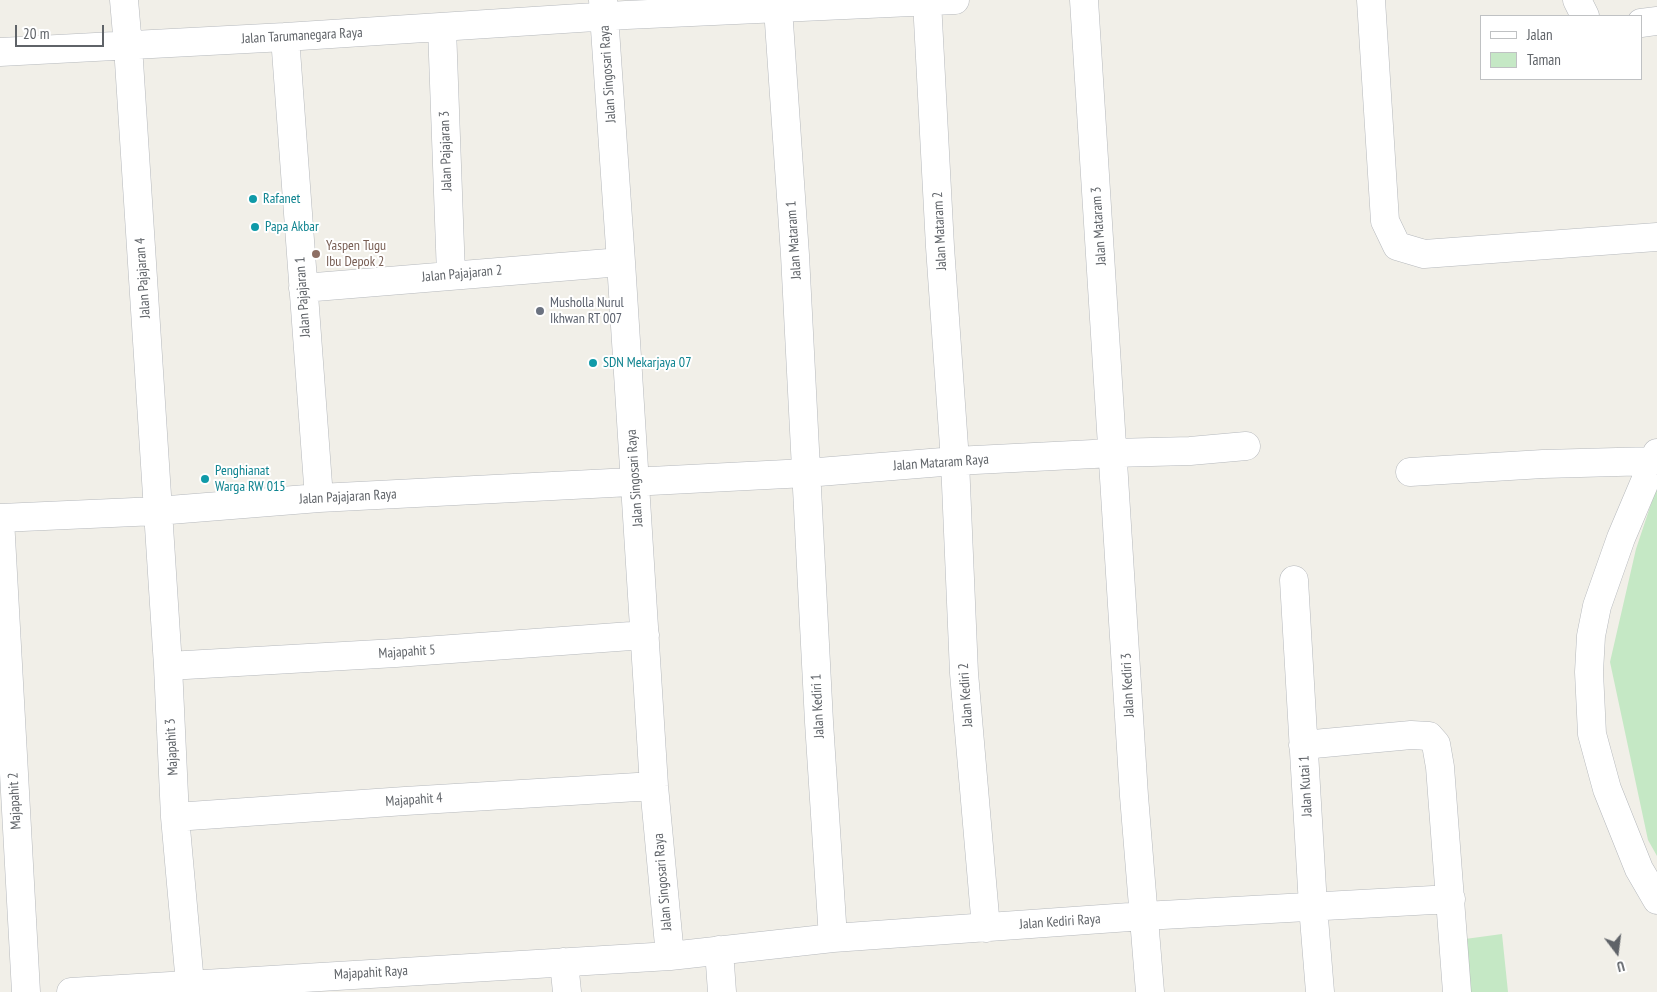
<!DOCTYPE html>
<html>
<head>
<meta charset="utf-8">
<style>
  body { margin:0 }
  #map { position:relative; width:1657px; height:992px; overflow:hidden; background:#f1efe8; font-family:"PT Sans Narrow",sans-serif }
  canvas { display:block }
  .legend { position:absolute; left:1480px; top:15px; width:162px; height:65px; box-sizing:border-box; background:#fff; border:1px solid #bfc1c3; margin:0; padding:6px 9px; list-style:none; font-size:15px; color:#5f6368 }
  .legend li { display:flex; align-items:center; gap:10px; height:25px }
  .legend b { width:25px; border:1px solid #bfc1c3 }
  .north { position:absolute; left:1592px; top:927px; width:50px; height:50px; -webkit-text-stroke:4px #fff; paint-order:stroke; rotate:165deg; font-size:14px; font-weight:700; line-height:20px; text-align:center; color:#5f6368 }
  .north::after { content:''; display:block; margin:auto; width:18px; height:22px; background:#5f6368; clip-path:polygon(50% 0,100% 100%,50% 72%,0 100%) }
  .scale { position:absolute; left:15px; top:25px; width:89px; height:22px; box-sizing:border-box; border:2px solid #5f6368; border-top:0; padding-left:6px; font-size:15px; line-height:18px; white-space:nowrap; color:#5f6368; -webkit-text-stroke:4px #fff; paint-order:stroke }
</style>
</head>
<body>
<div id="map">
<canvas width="1657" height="992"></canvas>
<ul class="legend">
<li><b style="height:6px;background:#fff"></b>Jalan</li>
<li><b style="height:14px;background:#c5e8c5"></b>Taman</li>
</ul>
<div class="north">U</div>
<div class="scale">20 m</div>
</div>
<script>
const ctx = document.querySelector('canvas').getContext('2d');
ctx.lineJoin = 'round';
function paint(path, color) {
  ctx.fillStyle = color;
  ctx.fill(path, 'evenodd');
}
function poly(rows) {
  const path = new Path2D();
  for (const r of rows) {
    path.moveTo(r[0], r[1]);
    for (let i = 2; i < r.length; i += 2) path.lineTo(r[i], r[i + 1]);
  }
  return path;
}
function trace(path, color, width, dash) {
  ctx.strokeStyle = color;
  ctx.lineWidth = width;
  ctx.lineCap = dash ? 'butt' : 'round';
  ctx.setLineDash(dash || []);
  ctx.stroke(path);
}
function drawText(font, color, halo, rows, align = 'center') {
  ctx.font = font + ' "PT Sans Narrow",sans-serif';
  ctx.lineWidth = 4;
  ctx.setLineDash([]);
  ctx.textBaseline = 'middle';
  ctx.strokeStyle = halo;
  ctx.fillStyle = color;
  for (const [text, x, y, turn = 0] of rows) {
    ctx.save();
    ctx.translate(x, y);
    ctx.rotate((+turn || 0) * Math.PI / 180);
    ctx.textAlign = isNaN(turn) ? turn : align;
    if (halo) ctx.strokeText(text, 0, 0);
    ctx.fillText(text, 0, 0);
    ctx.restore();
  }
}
const green = poly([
  [1657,486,1657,856,1648,840,1610,662,1636,549],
  [1502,934,1508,992,1470,992,1465,939]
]);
const minor = poly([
  [124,0,128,46,168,666,175,817,190,984],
  [603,0,621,262,654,786,670,956],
  [1084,0,1134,796,1150,992],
  [1371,0,1385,221,1397,246,1424,254,1657,237],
  [1577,0,1585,16],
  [927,1,940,247,955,461,964,673,986,928],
  [778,8,795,255,819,722,833,938],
  [1641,23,1657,21],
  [442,28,451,275],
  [285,37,319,498],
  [0,52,285,37,626,15,955,0],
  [303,288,621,262],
  [1657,453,1621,538,1597,606,1591,636,1589,672,1592,734,1607,789,1639,869,1657,900],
  [1410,472,1543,464,1654,461],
  [0,518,157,511,319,498,806,473,955,461,1113,453,1190,451,1246,446],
  [0,519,26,992],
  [1294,580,1313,906,1320,992],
  [168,666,396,653,645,635],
  [1303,745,1411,735,1429,736,1436,744,1440,767,1457,992],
  [175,817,405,801,654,786],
  [719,950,722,992],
  [564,962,567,992],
  [71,992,670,956,833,938,1144,916,1451,899]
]);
const markers = [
  [253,199,5,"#0f9aa8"],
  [255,227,5,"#0f9aa8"],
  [316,254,5,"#8d6e63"],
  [540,311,5,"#6b7280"],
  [593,363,5,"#0f9aa8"],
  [205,479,5,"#0f9aa8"]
];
const streetNames = [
  ["Jalan Tarumanegara Raya",302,36,-3],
  ["Jalan Singosari Raya",608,74,-94],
  ["Jalan Pajajaran 3",446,151,-92],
  ["Jalan Mataram 3",1099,226,-94],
  ["Jalan Mataram 2",940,231,-93],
  ["Jalan Mataram 1",794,240,-94],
  ["Jalan Pajajaran 2",462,274,-5],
  ["Jalan Pajajaran 4",143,278,-94],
  ["Jalan Pajajaran 1",303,297,-94],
  ["Jalan Mataram Raya",941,463,-4],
  ["Jalan Singosari Raya",635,478,-94],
  ["Jalan Pajajaran Raya",348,497,-3],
  ["Majapahit 5",407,652,-4],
  ["Jalan Kediri 3",1128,685,-93],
  ["Jalan Kediri 2",966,695,-94],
  ["Jalan Kediri 1",818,706,-93],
  ["Majapahit 3",172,747,-93],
  ["Jalan Kutai 1",1306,786,-93],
  ["Majapahit 4",414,800,-4],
  ["Majapahit 2",15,801,-93],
  ["Jalan Singosari Raya",663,882,-95],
  ["Jalan Kediri Raya",1060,922,-4],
  ["Majapahit Raya",371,973,-3]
];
const cultureNames = [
  ["Rafanet",263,199],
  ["Papa Akbar",265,227],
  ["SDN Mekarjaya 07",603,363],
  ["Penghianat",215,471],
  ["Warga RW 015",215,487]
];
const educationNames = [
  ["Yaspen Tugu",326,246],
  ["Ibu Depok 2",326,262]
];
const worshipNames = [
  ["Musholla Nurul",550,303],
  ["Ikhwan RT 007",550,319]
];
paint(green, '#c5e8c5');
trace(minor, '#b5b8bc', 29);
trace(minor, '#fff', 28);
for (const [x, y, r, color] of markers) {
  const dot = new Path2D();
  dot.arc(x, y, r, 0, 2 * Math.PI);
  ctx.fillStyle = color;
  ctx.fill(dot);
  trace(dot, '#fff', 2);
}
drawText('14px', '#5f6368', '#fff', streetNames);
drawText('14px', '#0d838f', '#fff', cultureNames, 'left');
drawText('14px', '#785e54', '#fff', educationNames, 'left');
drawText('14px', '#5b616d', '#fff', worshipNames, 'left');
</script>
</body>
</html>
